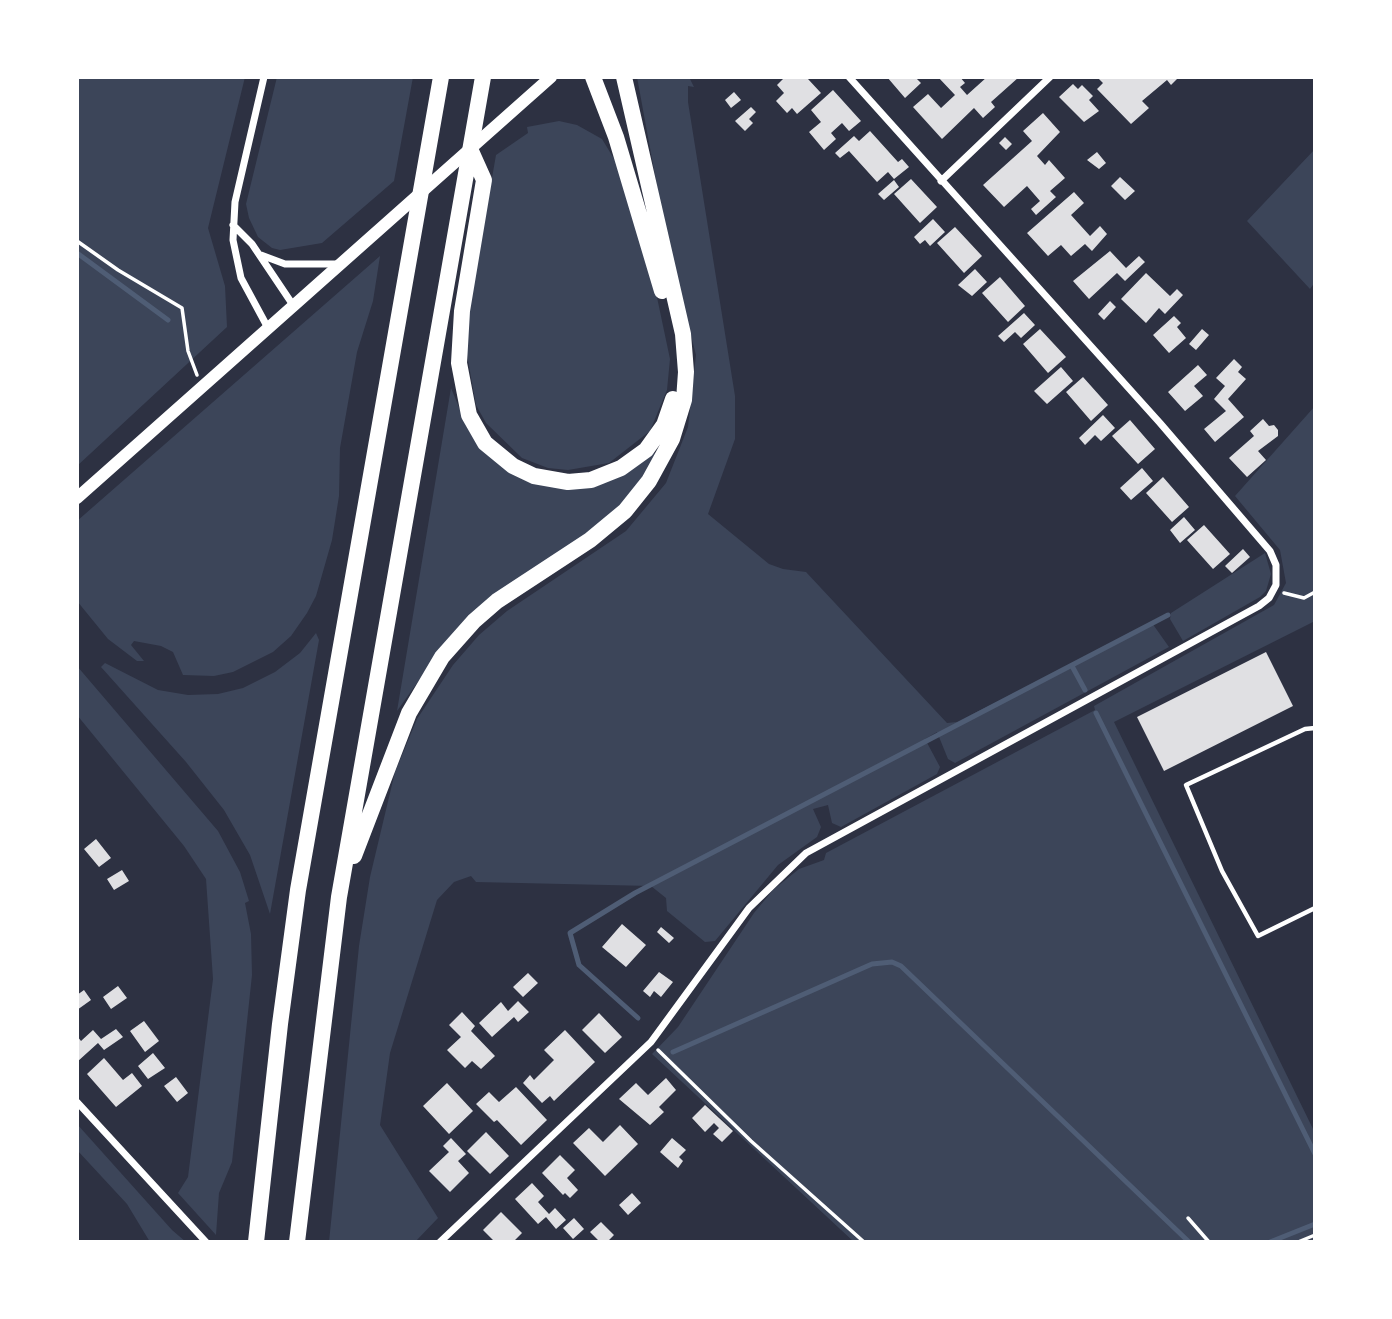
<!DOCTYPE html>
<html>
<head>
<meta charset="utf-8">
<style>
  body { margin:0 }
  #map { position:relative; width:1392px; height:1319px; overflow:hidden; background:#2d3142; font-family:"DM Sans",sans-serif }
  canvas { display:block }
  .frame { position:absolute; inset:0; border:79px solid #fff; pointer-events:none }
</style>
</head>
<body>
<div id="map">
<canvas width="1392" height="1319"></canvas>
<div class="frame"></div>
</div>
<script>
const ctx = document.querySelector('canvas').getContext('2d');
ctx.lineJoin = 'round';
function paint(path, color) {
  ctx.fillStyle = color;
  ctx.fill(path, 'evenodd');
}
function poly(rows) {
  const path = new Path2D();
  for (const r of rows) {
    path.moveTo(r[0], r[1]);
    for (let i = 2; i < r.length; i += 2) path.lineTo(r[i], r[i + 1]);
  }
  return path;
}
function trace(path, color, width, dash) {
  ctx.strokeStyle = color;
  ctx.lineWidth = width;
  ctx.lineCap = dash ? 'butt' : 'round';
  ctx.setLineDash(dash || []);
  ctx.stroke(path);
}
const green = poly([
  [77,77,245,77,208,228,225,286,227,327,77,466],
  [277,77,413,77,394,181,322,243,280,250,272,248,258,237,249,218,246,204],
  [637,77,689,77,694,87,688,86,688,102,735,396,735,439,708,514,769,564,783,569,806,572,947,723,957,722,1152,623,1169,647,955,763,948,759,937,732,925,739,940,767,937,774,841,827,832,823,828,805,813,809,821,827,817,837,778,865,715,941,705,942,667,911,666,898,651,886,476,882,471,876,454,882,437,900,390,1053,380,1125,438,1218,415,1242,329,1242,359,946,370,877,395,772,417,719,453,665,479,635,507,611,626,531,666,483,688,427,696,355,668,246],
  [559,121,577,125,602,139,619,167,650,264,670,359,667,390,650,431,609,463,568,470,548,468,522,458,486,423,476,405,466,349,469,310,496,155,528,133,527,127],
  [1315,149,1315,282,1310,289,1247,221],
  [380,256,373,301,357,352,340,448,339,496,332,540,316,596,307,613,291,636,273,652,233,672,214,676,183,675,173,652,161,646,134,641,131,645,144,661,137,661,108,639,77,601,77,521],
  [451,388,468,429,481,448,563,487,653,452,658,456,626,502,445,644,397,711],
  [1315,406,1315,621,1114,722,1315,1133,1315,1242,854,1242,652,1054,678,1027,754,913,773,890,799,869,824,860,826,853,1095,710,1094,706,1274,605,1286,583,1280,550,1235,496],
  [1265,553,1271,574,1266,591,1260,597,1183,641,1170,619,1171,613],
  [316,633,319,640,270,914,250,855,224,810,186,762,101,667,105,663,158,690,188,695,218,694,243,688,275,672,300,653],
  [77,666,218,831,240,872,249,901,245,903,251,934,252,975,232,1162,219,1193,216,1235,178,1193,188,1177,213,979,206,879,184,846,77,715],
  [77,1124,172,1230,186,1242,150,1242,127,1204,77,1150]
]);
const stream = poly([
  [77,253,168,320],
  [1072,666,1085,690],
  [1096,713,1315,1154],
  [638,1018,579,965,570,933,635,893,1168,615],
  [673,1052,872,964,892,962,901,966,1189,1242],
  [1270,1242,1315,1224]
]);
const building = poly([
  [785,77,810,77,808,79,821,93,797,114,792,108,787,113,776,101,784,93,777,85],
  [887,77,915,77,921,83,905,98],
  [938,77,960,77,965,83,960,87,967,95,987,77,1019,77,991,102,995,107,983,118,974,108,942,139,913,107,928,94,941,108,955,95],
  [1097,77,1141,78,1179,77,1171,85,1167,80,1142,101,1149,108,1131,124,1097,89,1103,83],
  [1073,84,1078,89,1082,85,1093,96,1089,100,1099,111,1084,122,1059,97],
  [833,90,861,121,849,131,842,123,831,133,836,139,824,150,809,132,821,122,811,110],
  [734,92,741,100,731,108,725,100],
  [751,107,756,112,749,119,753,123,745,131,735,121],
  [1043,113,1060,132,1037,156,1045,165,1049,160,1065,178,1050,191,1056,197,1036,215,1031,209,1040,201,1027,186,1004,207,983,185,1032,141,1023,131],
  [870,131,898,162,902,159,909,167,894,179,888,172,877,182,849,151,840,158,835,153,854,136,859,141],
  [1005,137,1012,144,1006,150,999,143],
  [1097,152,1106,163,1099,169,1087,160],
  [1120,177,1135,191,1125,200,1111,186],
  [911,179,937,207,920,223,894,194],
  [894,180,899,187,884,200,878,194],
  [1074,192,1084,203,1071,215,1090,236,1100,226,1107,234,1092,251,1085,244,1071,256,1061,245,1048,256,1027,233],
  [933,219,945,232,930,246,925,240,920,244,914,237],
  [955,227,982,256,964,273,937,243],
  [1110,251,1126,268,1139,256,1145,262,1125,281,1117,273,1089,299,1073,281],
  [975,269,987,282,972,296,958,285],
  [1146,273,1170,296,1177,289,1183,295,1165,314,1159,308,1146,323,1121,299],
  [1000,277,1025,306,1008,322,982,293],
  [1110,301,1116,307,1104,320,1098,314],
  [1024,313,1035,325,1021,338,1015,332,1004,342,998,336],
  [1174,316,1181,323,1177,327,1186,338,1169,353,1153,335],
  [1040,329,1066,357,1048,373,1023,344],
  [1202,329,1209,335,1196,350,1189,344],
  [1234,359,1242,367,1238,372,1246,379,1228,399,1244,417,1215,442,1204,429,1226,411,1214,399,1225,386,1216,378],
  [1198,365,1207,375,1194,386,1203,396,1185,411,1168,392],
  [1061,367,1073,381,1047,404,1034,391],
  [1083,377,1108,405,1091,421,1066,392],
  [1103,415,1115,428,1101,441,1095,435,1085,445,1079,438],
  [1263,419,1269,426,1274,425,1278,430,1278,436,1258,451,1266,460,1247,477,1229,458,1254,436,1250,431],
  [1130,420,1155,449,1138,464,1112,436],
  [1142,468,1153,481,1131,500,1120,488],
  [1163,477,1189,507,1172,522,1146,493],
  [1184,517,1195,530,1180,543,1170,530],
  [1204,525,1230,554,1213,569,1187,540],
  [1243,549,1250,557,1232,573,1225,566],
  [1266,652,1293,706,1164,771,1137,717],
  [96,839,111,858,99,867,84,849],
  [122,870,129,881,114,890,107,879],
  [622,924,646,945,626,967,602,947],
  [661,927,674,938,669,943,657,932],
  [659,972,673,982,661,997,654,991,650,997,643,991],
  [528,973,538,983,523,997,513,987],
  [118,986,127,998,111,1009,103,997],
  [84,990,91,1000,77,1010,77,995],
  [518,1001,529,1012,518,1022,514,1017,492,1037,479,1023,501,1002,508,1011],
  [462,1012,475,1026,471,1031,495,1056,481,1069,472,1061,465,1068,447,1050,461,1037,449,1025],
  [599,1013,622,1037,605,1053,582,1030],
  [144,1021,159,1041,145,1052,130,1031],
  [116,1029,123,1037,104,1050,98,1043,77,1062,77,1036,81,1041,93,1030,101,1039],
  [565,1030,595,1062,554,1101,550,1096,542,1103,523,1083,530,1075,534,1080,554,1060,544,1050],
  [153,1053,165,1068,148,1079,138,1066],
  [104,1058,123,1080,132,1073,142,1086,116,1107,87,1074],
  [176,1077,188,1093,177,1102,164,1086],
  [666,1078,676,1090,659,1107,664,1112,650,1125,619,1099,636,1083,648,1095],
  [447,1083,473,1111,449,1134,423,1106],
  [516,1087,547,1120,521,1145,497,1120,494,1122,476,1104,489,1092,499,1102],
  [705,1105,733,1131,722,1142,713,1134,719,1128,714,1123,705,1132,692,1118],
  [620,1125,638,1144,605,1176,573,1143,589,1128,603,1142],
  [486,1132,509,1156,490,1174,467,1151],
  [451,1138,466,1154,458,1161,469,1173,450,1192,429,1171,449,1152,443,1146],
  [672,1138,686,1150,679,1157,683,1161,678,1168,660,1152],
  [560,1155,575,1170,567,1178,578,1190,570,1198,565,1193,563,1195,542,1173],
  [532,1183,544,1196,538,1202,549,1214,555,1208,566,1220,556,1229,546,1217,538,1224,515,1199],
  [632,1193,641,1203,628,1215,619,1205],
  [501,1212,522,1233,513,1242,495,1242,483,1230],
  [574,1218,584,1229,573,1239,563,1228],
  [601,1222,614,1235,607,1242,600,1242,590,1232]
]);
const path = poly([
  [77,241,118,270,182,308,188,351,197,375],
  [1284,593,1304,598,1315,592],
  [658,1050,751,1141,864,1242],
  [1188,1218,1209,1242],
  [1298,1242,1315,1235]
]);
const service = poly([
  [1315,728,1305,729,1186,785,1222,871,1258,936,1315,908]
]);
const minor = poly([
  [264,77,235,202,233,240,241,278,268,328],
  [941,181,1050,77],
  [233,225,252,244,293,305],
  [261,255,285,264,339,264],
  [77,1102,206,1242],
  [440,1242,651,1042,749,908,806,853,1259,606,1269,598,1276,585,1276,565,1270,551,1160,423,849,77]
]);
const secondary = poly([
  [77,498,551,77]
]);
const motorway = poly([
  [593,77,616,137,662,291],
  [471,151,484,180,462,311,459,363,469,415,485,443,513,466,534,476,568,482,591,480,621,468,646,450,664,425,673,399],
  [354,856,409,713,442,657,474,621,497,601,590,540,625,511,649,481,672,439,684,400,686,372,683,334,624,77],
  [256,1242,280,1024,298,890,441,77],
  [297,1242,339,897,483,77]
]);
paint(green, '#3c4559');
trace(stream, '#4f5d75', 5);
paint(building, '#e0e0e3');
trace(path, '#fff', 3.5);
trace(service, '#fff', 4.5);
trace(minor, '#fff', 7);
trace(secondary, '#fff', 12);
trace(motorway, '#fff', 16);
</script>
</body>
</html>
